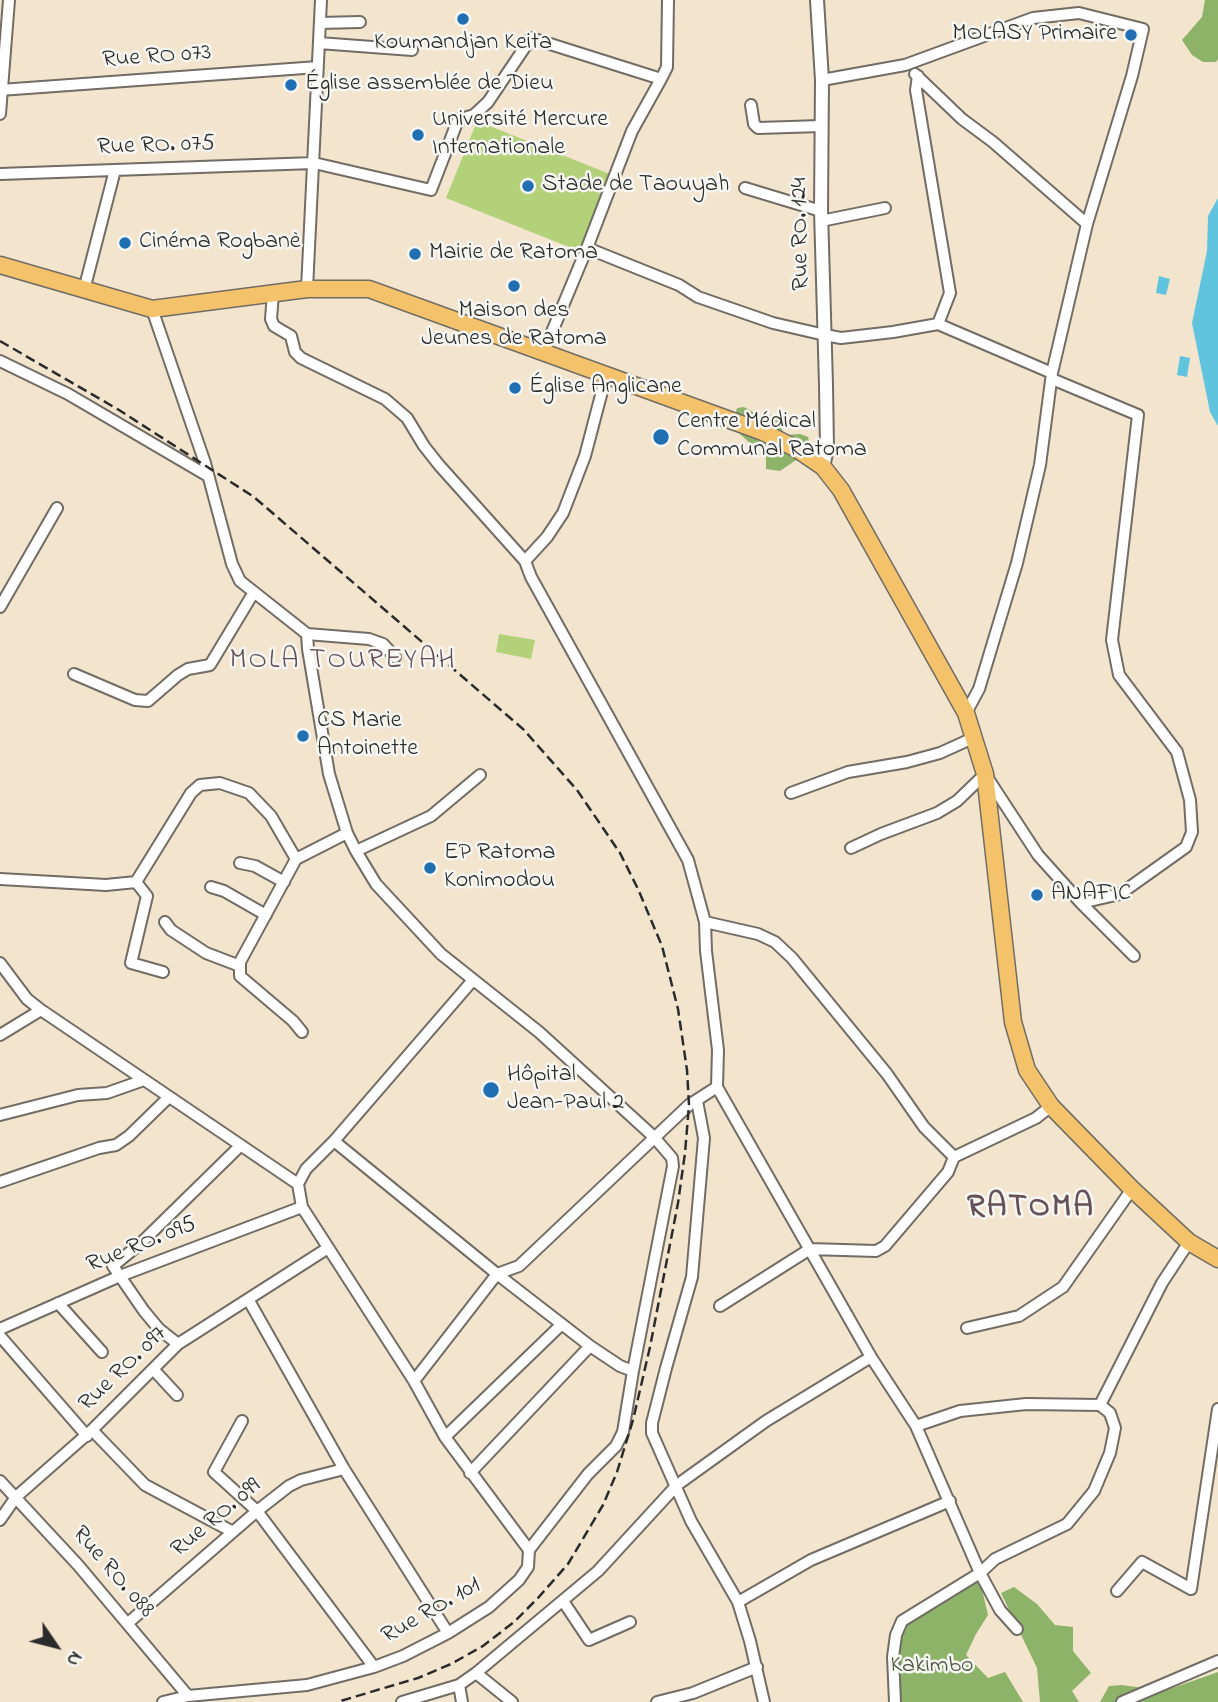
<!DOCTYPE html>
<html>
<head>
<meta charset="utf-8">
<style>
  body { margin:0 }
  #map { position:relative; width:1218px; height:1702px; overflow:hidden; background:#f3e4ce; font-family:"Indie Flower",sans-serif }
  canvas { display:block }
  .north { position:absolute; left:21px; top:1611px; width:70px; height:70px; -webkit-text-stroke:5px #f6f6f2; paint-order:stroke; rotate:125deg; font-size:19px; font-weight:700; line-height:28px; text-align:center; color:#2b2b2b }
  .north::after { content:''; display:block; margin:auto; width:24px; height:32px; background:#2b2b2b; clip-path:polygon(50% 0,100% 100%,50% 72%,0 100%) }
</style>
</head>
<body>
<div id="map">
<canvas width="1218" height="1702"></canvas>
<div class="north">N</div>
</div>
<script>
const ctx = document.querySelector('canvas').getContext('2d');
ctx.lineJoin = 'round';
function paint(path, color) {
  ctx.fillStyle = color;
  ctx.fill(path, 'evenodd');
}
function poly(rows) {
  const path = new Path2D();
  for (const r of rows) {
    path.moveTo(r[0], r[1]);
    for (let i = 2; i < r.length; i += 2) path.lineTo(r[i], r[i + 1]);
  }
  return path;
}
function trace(path, color, width, dash) {
  ctx.strokeStyle = color;
  ctx.lineWidth = width;
  ctx.lineCap = dash ? 'butt' : 'round';
  ctx.setLineDash(dash || []);
  ctx.stroke(path);
}
function drawText(font, color, halo, rows, align = 'center') {
  ctx.font = font + ' "Indie Flower",sans-serif';
  ctx.lineWidth = 5;
  ctx.setLineDash([]);
  ctx.textBaseline = 'middle';
  ctx.strokeStyle = halo;
  ctx.fillStyle = color;
  for (const [text, x, y, turn = 0] of rows) {
    ctx.save();
    ctx.translate(x, y);
    ctx.rotate((+turn || 0) * Math.PI / 180);
    ctx.textAlign = isNaN(turn) ? turn : align;
    if (halo) ctx.strokeText(text, 0, 0);
    ctx.fillText(text, 0, 0);
    ctx.restore();
  }
}
const green = poly([
  [477,121,610,174,579,251,446,198],
  [499,634,535,640,531,659,496,652]
]);
const forest = poly([
  [1205,0,1218,0,1218,59,1216,62,1203,62,1192,55,1182,40,1202,17],
  [744,407,760,416,774,415,785,435,800,434,808,437,812,454,806,461,796,460,780,471,766,469,766,449,750,443,732,427,737,408],
  [979,1577,988,1615,976,1634,966,1655,988,1678,1005,1672,1023,1702,900,1702,897,1663,903,1625],
  [1014,1587,1037,1604,1055,1625,1073,1627,1073,1651,1091,1673,1072,1691,1079,1702,1040,1702,1037,1668,1001,1593],
  [1218,1672,1218,1702,1100,1702,1109,1686,1122,1685,1164,1691]
]);
const water = poly([
  [1218,198,1218,426,1210,412,1192,323,1207,251,1208,216],
  [1159,276,1170,279,1166,295,1156,293],
  [1180,356,1190,358,1187,377,1177,375]
]);
const minor = poly([
  [320,23,360,22],
  [319,43,412,50],
  [915,74,962,119,993,142,1087,224],
  [661,79,667,67,668,0],
  [822,80,905,65,1033,18,1079,13,1143,29,1132,76,1087,224,1052,373,1040,465,1017,563,979,689,966,713],
  [0,90,318,67],
  [751,105,754,124,758,128,821,126],
  [0,114,9,0],
  [0,174,314,163,431,190,458,120,474,115,488,102,531,38,661,79,632,131,587,248,544,351],
  [745,188,821,211],
  [821,221,885,208],
  [587,248,679,285,698,297,773,323,825,335,841,338,893,332,938,324,950,293,916,90,918,76],
  [307,289,321,0],
  [84,290,115,170],
  [273,293,271,319,274,326,291,336,295,352,301,358,385,399,407,418,424,446,439,465,525,561,531,577,688,860,705,922,706,951,718,1050,717,1087,871,1357,916,1426,980,1573,1000,1610,1017,1629],
  [152,309,205,463,232,564,240,581,307,634,308,649,329,774,347,833,356,851,376,884,441,954,539,1032,654,1137,672,1158,673,1166,633,1371],
  [938,324,1052,373],
  [0,361,68,394,208,476],
  [525,561,547,537,563,513,585,456,606,376],
  [0,607,57,508],
  [307,634,369,639,383,644,395,657],
  [74,674,135,700,148,701,178,675,188,669,210,665,254,592],
  [791,793,848,772,907,762,940,753,973,738],
  [851,848,881,834,937,813,957,801,985,774,1038,855,1081,903,1120,894,1186,847,1192,832,1190,800,1177,752,1119,675,1112,640,1138,415,1052,379],
  [356,851,431,816,480,775],
  [240,863,255,866,284,882],
  [0,879,106,885,136,882,191,793,200,785,220,783,249,793,271,816,296,859],
  [136,882,147,896,131,963,163,972],
  [211,887,224,891,266,915],
  [1081,903,1134,956],
  [165,922,171,930,206,953,240,966],
  [705,922,758,934,775,942,792,958,887,1074,924,1127,954,1157,948,1172,885,1246,876,1251,810,1249,720,1306],
  [0,963,27,999,41,1010,298,1184],
  [473,980,334,1141,306,1169,298,1184,302,1207,414,1381,445,1437,529,1550],
  [302,1032,293,1021,240,976,240,962,296,859,347,833],
  [0,1035,41,1010],
  [697,1101,704,1138,692,1277,666,1368,652,1423,652,1433,691,1521,738,1602,750,1641,764,1702],
  [0,1115,78,1095,107,1093,144,1080],
  [954,1157,1036,1118,1051,1106],
  [0,1182,99,1148,116,1145,129,1136,169,1097],
  [248,1299,344,1469,448,1633],
  [58,1303,102,1352],
  [967,1328,1019,1316,1063,1287,1132,1189],
  [0,1329,120,1276,302,1207],
  [0,1336,87,1436],
  [178,1344,159,1329,144,1311,113,1266,141,1243,240,1146],
  [153,1369,177,1395],
  [414,1381,497,1274,519,1266,689,1105,717,1087],
  [242,1421,214,1472,257,1511,374,1667],
  [916,1426,960,1411,1026,1404,1100,1405,1162,1283,1189,1242],
  [92,1430,145,1485,233,1532],
  [445,1437,562,1324],
  [470,1473,590,1346],
  [0,1481,78,1565,188,1696],
  [0,1520,16,1497,92,1430,178,1344,328,1248],
  [1117,1591,1142,1562,1191,1589,1218,1409],
  [563,1601,589,1640,630,1622],
  [738,1602,811,1560,950,1501],
  [128,1623,257,1511,289,1486,301,1480,344,1469],
  [476,1673,512,1702],
  [459,1685,462,1702],
  [163,1702,188,1696,307,1685,374,1667,403,1656,448,1633,489,1607,519,1580,528,1567,529,1550,588,1474,616,1446,623,1432,633,1371,620,1366,590,1346,497,1274,334,1141],
  [402,1702,459,1685,476,1673,598,1571,677,1485,766,1421,871,1357],
  [657,1702,693,1693,757,1667],
  [895,1702,893,1657,896,1635,902,1621,980,1573,995,1559,1067,1524,1094,1491,1110,1453,1115,1428,1110,1413,1100,1405],
  [1122,1702,1218,1661]
]);
const tertiary = poly([
  [817,0,822,80,821,211,826,385,827,449,823,467]
]);
const primary = poly([
  [0,265,152,309,307,289,369,289,763,432,795,448,823,467,841,490,966,713,985,774,1013,1022,1027,1070,1051,1106,1132,1189,1189,1242,1218,1259]
]);
const rail = poly([
  [0,341,119,410,254,497,523,729,577,790,620,853,638,889,662,946,678,1009,687,1070,689,1105,685,1153,678,1203,650,1347,633,1420,617,1472,603,1505,568,1564,538,1598,514,1622,483,1646,451,1664,418,1678,337,1702]
]);
const markers = [
  [463,19,7,"#1f6fb2"],
  [1131,35,7,"#1f6fb2"],
  [291,85,7,"#1f6fb2"],
  [418,135,7,"#1f6fb2"],
  [528,186,7,"#1f6fb2"],
  [125,243,7,"#1f6fb2"],
  [415,254,7,"#1f6fb2"],
  [514,286,7,"#1f6fb2"],
  [515,388,7,"#1f6fb2"],
  [661,437,9,"#1f6fb2"],
  [303,736,7,"#1f6fb2"],
  [430,868,7,"#1f6fb2"],
  [1037,895,7,"#1f6fb2"],
  [491,1090,9,"#1f6fb2"]
];
const poiNames = [
  ["MOLASY Primaire",1117,35,"right"],
  ["Koumandjan Keita",463,44,"center"],
  ["Église assemblée de Dieu",305,85],
  ["Université Mercure",432,121],
  ["Internationale",432,149],
  ["Stade de Taouyah",542,186],
  ["Cinéma Rogbanè",139,243],
  ["Mairie de Ratoma",429,254],
  ["Maison des",514,312,"center"],
  ["Jeunes de Ratoma",514,340,"center"],
  ["Église Anglicane",529,388],
  ["Centre Médical",677,423],
  ["Communal Ratoma",677,451],
  ["CS Marie",317,722],
  ["Antoinette",317,750],
  ["EP Ratoma",444,854],
  ["Konimodou",444,882],
  ["ANAFIC",1051,895],
  ["Hôpital",507,1076],
  ["Jean-Paul 2",507,1104]
];
const streetNames = [
  ["Rue RO 073",157,58,-4],
  ["Rue RO. 075",156,147,-2],
  ["Rue RO. 124",802,234,-91],
  ["Rue RO. 095",142,1246,-22],
  ["Rue RO. 097",124,1370,-44],
  ["Rue RO. 099",217,1519,-40],
  ["Rue RO. 088",112,1573,49],
  ["Rue RO. 101",432,1612,-30]
];
const parkNames = [
  ["Kakimbo",932,1667]
];
const quarterNames = [
  ["MOLA TOUREYAH",343,662]
];
const districtNames = [
  ["RATOMA",1031,1210]
];
paint(green, '#b2d179');
paint(forest, '#8db369');
paint(water, '#60c4de');
trace(minor, '#716c64', 14);
trace(tertiary, '#716c64', 16);
trace(primary, '#716c64', 19);
trace(minor, '#fff', 10);
trace(tertiary, '#fff', 12);
trace(primary, '#f3c26a', 16);
trace(rail, '#2b2b2b', 2.5, [10, 5]);
for (const [x, y, r, color] of markers) {
  const dot = new Path2D();
  dot.arc(x, y, r, 0, 2 * Math.PI);
  ctx.fillStyle = color;
  ctx.fill(dot);
  trace(dot, '#f6f6f2', 2.5);
}
drawText('24px', '#2b2b2b', '#f6f6f2', poiNames, 'left');
drawText('24px', '#2b2b2b', '#f6f6f2', streetNames);
drawText('24px', '#4d543e', '#f6f6f2', parkNames);
ctx.letterSpacing = '2px';
drawText('28px', '#665058', '#f6f6f2', quarterNames);
ctx.letterSpacing = '0px';
ctx.letterSpacing = '2px';
drawText('bold 32px', '#665058', '#f6f6f2', districtNames);
ctx.letterSpacing = '0px';
</script>
</body>
</html>
